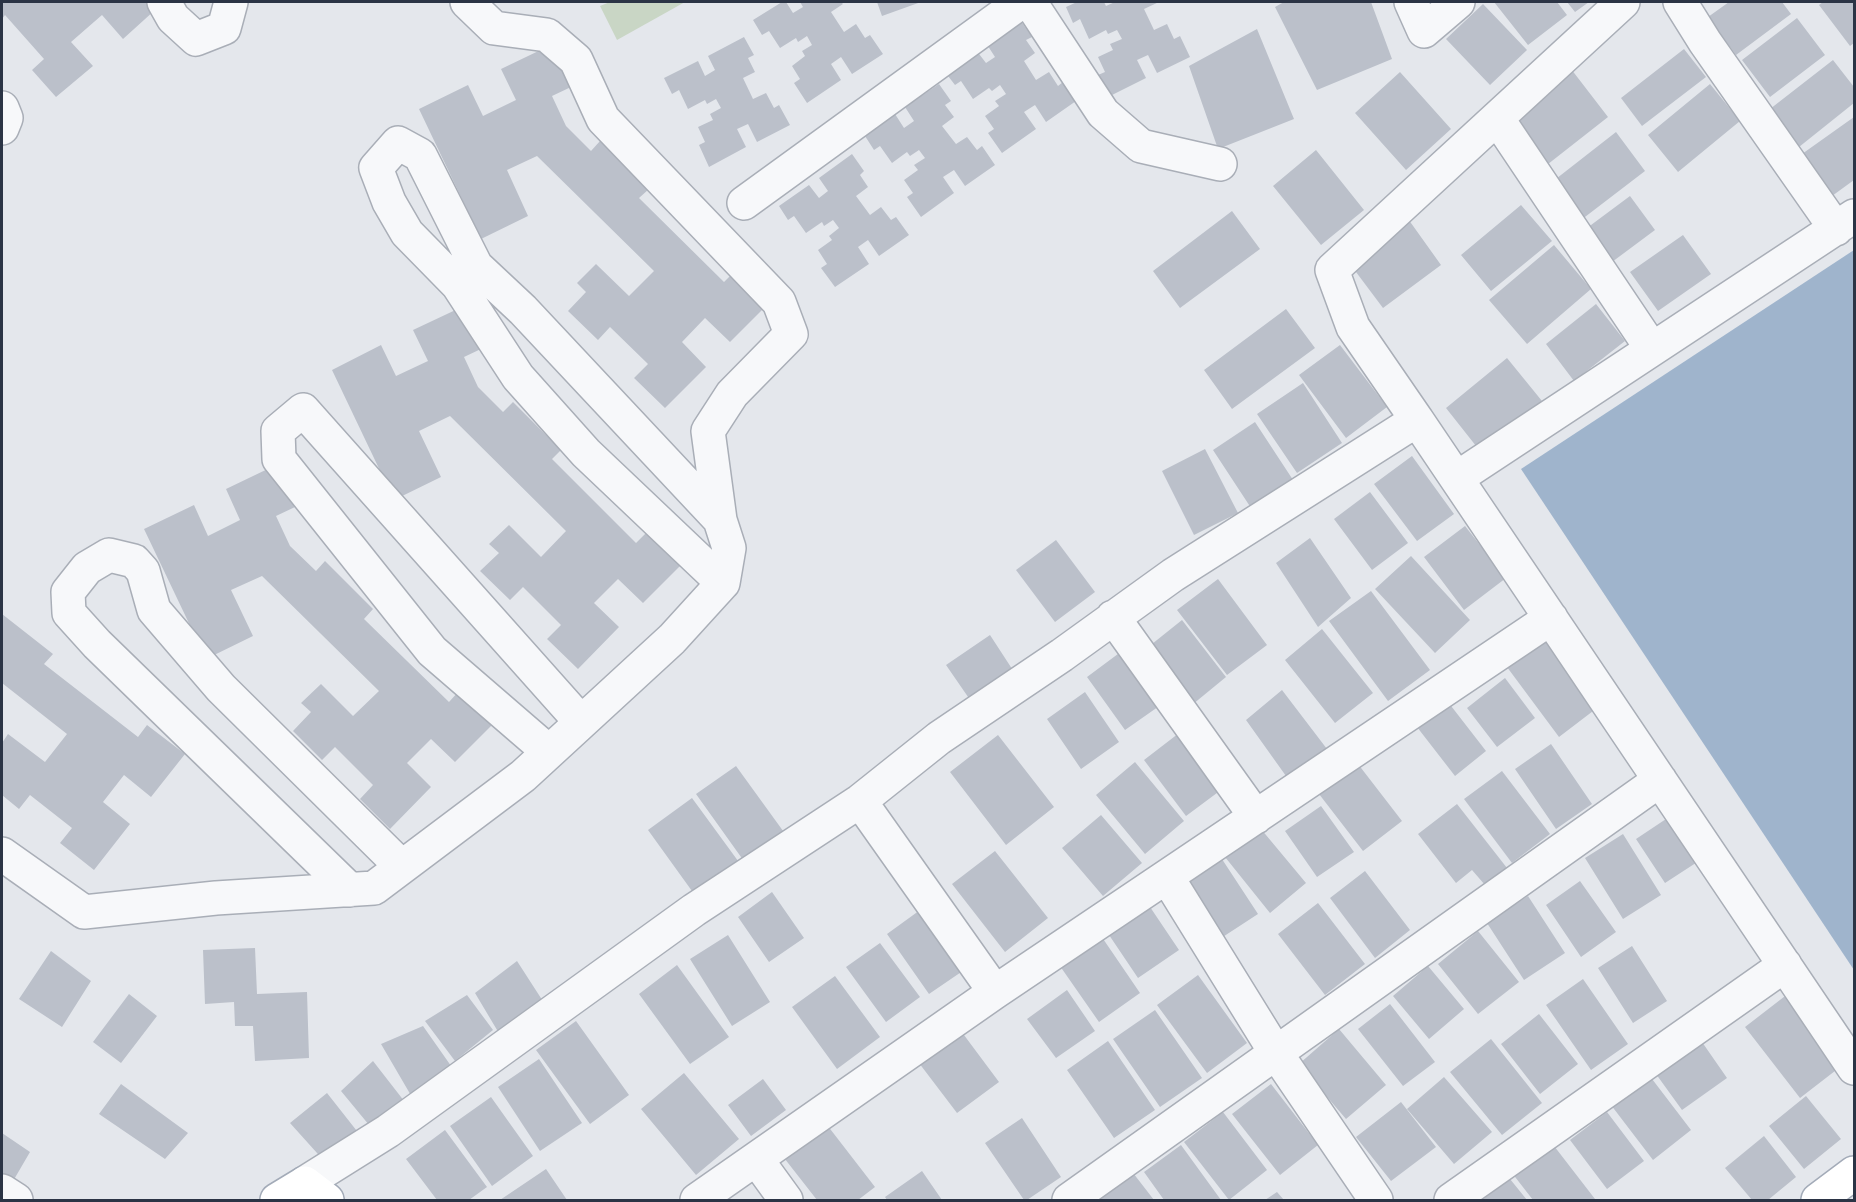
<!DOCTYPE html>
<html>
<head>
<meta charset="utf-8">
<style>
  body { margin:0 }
  #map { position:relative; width:1856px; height:1202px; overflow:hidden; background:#e4e7ec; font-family:"Exo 2",sans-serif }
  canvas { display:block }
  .frame { position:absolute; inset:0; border:3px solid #2b3445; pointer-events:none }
</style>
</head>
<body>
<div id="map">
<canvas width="1856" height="1202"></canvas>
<div class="frame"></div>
</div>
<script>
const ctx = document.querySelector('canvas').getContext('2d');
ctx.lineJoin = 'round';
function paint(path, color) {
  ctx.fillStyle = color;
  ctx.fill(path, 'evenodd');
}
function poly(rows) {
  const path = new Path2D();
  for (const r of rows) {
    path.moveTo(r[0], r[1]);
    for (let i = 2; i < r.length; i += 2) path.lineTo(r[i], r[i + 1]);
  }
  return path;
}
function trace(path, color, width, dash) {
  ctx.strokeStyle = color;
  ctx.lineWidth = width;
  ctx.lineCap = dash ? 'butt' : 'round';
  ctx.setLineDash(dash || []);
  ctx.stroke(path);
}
const green = poly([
  [610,2,685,2,617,40,600,6]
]);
const water = poly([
  [1854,250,1854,970,1521,469]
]);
const building = poly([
  [2,2,148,2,155,10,123,39,102,15,71,42,93,66,56,97,32,70,44,59,5,15,2,19],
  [782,2,786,2,793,13,803,7,800,2,841,2,843,4,831,12,844,32,856,24,865,38,870,35,883,54,852,74,841,57,831,64,841,80,807,103,794,83,800,79,792,66,805,56,802,51,812,45,807,36,798,42,796,38,780,48,769,31,762,35,753,20],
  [877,2,921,2,882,16],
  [1077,2,1104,2,1106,6,1115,2,1159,2,1144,9,1154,30,1167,24,1174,39,1180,36,1190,57,1157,73,1148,55,1137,60,1146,78,1108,97,1098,75,1105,72,1098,57,1113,50,1110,44,1122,39,1117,30,1108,34,1106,30,1089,39,1080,19,1073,23,1066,7],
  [1284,2,1371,2,1392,59,1317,90,1275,7],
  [1494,2,1557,2,1567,15,1528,45],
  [1567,2,1589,2,1575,12],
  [1729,2,1782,2,1791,14,1736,55,1708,17],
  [1823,2,1854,2,1854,43,1850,46,1819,5],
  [1483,4,1527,50,1490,85,1446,39],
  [1797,18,1825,55,1770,97,1742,60],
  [1020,20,1032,37,1026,40,1035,53,1024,61,1036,80,1049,72,1058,86,1063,82,1076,101,1046,122,1035,105,1024,112,1036,129,1002,153,988,133,994,129,985,116,999,106,995,101,1006,94,1000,85,992,91,989,88,973,99,961,81,955,85,945,72,976,50,986,63,995,57,986,43],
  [1257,29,1294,119,1218,149,1189,66],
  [744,37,754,55,748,58,755,72,743,78,753,99,766,93,774,108,779,105,790,125,757,142,748,124,737,129,746,147,709,167,699,145,705,142,698,127,713,120,710,114,721,108,716,99,707,104,705,100,688,109,679,90,672,94,664,78,698,61,705,76,715,70,708,56],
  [551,45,571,87,552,96,566,126,591,151,600,141,649,189,639,198,724,282,735,271,768,304,730,342,705,318,682,342,706,367,665,408,634,378,648,364,610,327,598,340,568,311,586,292,577,283,596,264,629,296,654,271,537,156,507,170,528,216,481,239,419,109,468,85,483,116,516,100,501,69],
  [1684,49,1706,77,1642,126,1621,98],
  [1833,60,1854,87,1854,103,1799,147,1770,109],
  [1568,65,1608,117,1543,168,1502,116],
  [1400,72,1451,129,1406,170,1355,113],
  [939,84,951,101,945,105,954,117,942,126,956,144,967,137,977,150,982,146,995,165,965,186,954,170,943,177,954,193,921,217,907,197,913,193,904,180,918,170,914,165,925,158,919,150,910,156,907,152,892,163,880,146,874,150,865,136,895,114,904,128,914,121,905,107],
  [1710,84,1740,121,1678,172,1648,135],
  [1854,117,1854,180,1832,196,1802,154],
  [1616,132,1645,171,1581,220,1552,182],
  [1316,150,1364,210,1321,245,1273,186],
  [852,154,864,171,860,175,868,187,856,196,870,215,881,207,891,220,896,217,909,235,879,256,868,240,858,247,869,264,835,287,821,268,827,264,818,250,832,240,829,236,839,228,833,220,824,226,822,222,806,233,794,216,788,220,779,206,809,185,819,198,828,191,819,178],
  [1630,196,1655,230,1612,262,1587,228],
  [1521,205,1552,241,1491,291,1461,255],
  [1232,211,1260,249,1180,308,1153,271],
  [1406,216,1441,265,1383,308,1347,260],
  [1683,235,1711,274,1658,311,1630,272],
  [1554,245,1591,289,1527,344,1489,300],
  [1596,304,1625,341,1574,381,1546,344],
  [464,306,483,348,464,357,478,387,503,412,513,402,561,450,552,459,636,543,647,532,681,565,643,603,618,579,594,603,619,627,578,669,547,639,561,625,523,587,510,600,480,571,499,553,489,544,509,525,541,557,566,531,450,416,419,431,441,477,394,500,332,370,381,345,396,376,428,361,413,330],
  [1286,309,1315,348,1232,409,1204,370],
  [1340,345,1387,407,1346,438,1299,375],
  [1507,358,1542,401,1480,451,1446,408],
  [1303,383,1342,443,1297,473,1257,414],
  [1255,422,1295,483,1253,511,1213,450],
  [1205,449,1238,513,1194,535,1162,471],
  [1412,456,1454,514,1417,541,1374,484],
  [276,465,295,507,276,516,290,546,316,571,325,561,373,609,364,619,449,702,459,691,493,724,455,762,431,739,407,763,431,787,390,829,360,799,373,785,335,747,322,760,293,731,311,712,301,703,321,684,353,716,379,691,262,576,231,590,253,636,206,659,144,529,194,505,208,536,240,520,226,489],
  [1370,492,1408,543,1372,570,1334,519],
  [1465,526,1506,578,1464,610,1424,557],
  [1310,538,1351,598,1318,627,1276,563],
  [1056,540,1095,592,1055,622,1016,570],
  [1411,556,1470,620,1435,653,1375,589],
  [1218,579,1267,645,1227,675,1177,610],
  [1371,591,1430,670,1388,701,1329,621],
  [2,614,53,654,44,664,138,737,147,725,185,754,151,797,124,775,103,802,130,824,94,870,60,843,72,828,30,795,19,809,2,795,2,743,8,734,45,762,67,734,2,683],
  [1182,620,1226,677,1187,709,1142,652],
  [1322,629,1373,693,1335,723,1285,660],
  [990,635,1018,678,975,707,946,665],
  [1543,635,1597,708,1559,737,1504,663],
  [1126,648,1165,702,1125,730,1087,677],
  [1505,678,1535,718,1497,747,1467,708],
  [1282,690,1327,749,1286,776,1246,720],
  [1085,692,1119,742,1081,769,1047,719],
  [1448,702,1486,751,1455,776,1417,727],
  [1183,730,1225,787,1186,816,1144,760],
  [998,735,1054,807,1006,845,950,772],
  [1551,744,1592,804,1556,829,1515,769],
  [1135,762,1184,821,1145,854,1096,795],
  [1358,764,1402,821,1363,851,1319,794],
  [736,766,786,835,746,864,696,794],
  [1502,771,1550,834,1512,863,1464,799],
  [692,798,741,865,697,898,648,830],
  [1457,804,1507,868,1485,885,1472,870,1456,883,1418,834],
  [1321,806,1354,852,1317,877,1285,831],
  [1675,813,1705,857,1665,883,1636,839],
  [1101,815,1142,863,1103,896,1062,848],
  [1256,823,1306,883,1270,913,1221,852],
  [1623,834,1661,895,1623,919,1585,858],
  [995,851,1048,918,1005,952,952,884],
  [1218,853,1258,914,1212,944,1172,884],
  [1365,871,1410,930,1375,958,1330,898],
  [1580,881,1616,932,1581,957,1546,905],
  [772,892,804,938,769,962,738,917],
  [1528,896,1565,953,1524,980,1487,923],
  [1146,901,1179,950,1138,978,1105,929],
  [1318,903,1365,964,1325,995,1278,934],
  [927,905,970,966,929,994,887,934],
  [1095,927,1140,993,1099,1022,1053,956],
  [1478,931,1519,982,1478,1014,1438,964],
  [728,935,770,1002,732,1026,690,959],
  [880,943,920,997,886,1022,846,967],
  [1632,946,1667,1001,1633,1023,1598,968],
  [255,948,257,994,307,992,309,1058,255,1061,253,1026,235,1026,234,1002,205,1004,203,950],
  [51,951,91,981,62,1027,19,999],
  [517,961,548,1009,503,1040,475,993],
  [677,965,729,1037,690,1064,639,994],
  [1428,966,1464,1009,1429,1039,1393,996],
  [1198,975,1247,1043,1207,1073,1157,1005],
  [835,976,880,1037,837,1069,792,1007],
  [1583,979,1628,1044,1591,1070,1546,1005],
  [1067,990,1095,1031,1056,1058,1027,1019],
  [1789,993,1844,1064,1800,1098,1745,1027],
  [129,994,157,1016,121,1063,93,1042],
  [467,995,493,1030,455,1061,425,1021],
  [1390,1004,1435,1062,1403,1086,1358,1029],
  [1155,1010,1202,1078,1160,1107,1113,1039],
  [1539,1014,1578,1064,1540,1094,1501,1044],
  [576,1021,629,1095,590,1124,536,1050],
  [423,1026,456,1073,416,1104,381,1044],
  [1339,1029,1386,1085,1346,1119,1299,1064],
  [961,1031,999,1082,957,1113,919,1063],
  [1491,1039,1542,1103,1502,1135,1450,1072],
  [1108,1041,1155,1110,1114,1138,1067,1070],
  [1702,1042,1727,1078,1682,1110,1656,1074],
  [539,1059,582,1123,540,1151,498,1087],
  [373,1061,408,1106,374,1131,341,1091],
  [684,1073,739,1139,696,1175,641,1109],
  [1649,1075,1691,1130,1653,1160,1611,1105],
  [1444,1077,1492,1132,1454,1164,1407,1109],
  [763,1079,786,1110,751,1136,728,1105],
  [121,1084,188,1133,165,1159,99,1114],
  [1271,1084,1318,1145,1280,1175,1232,1114],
  [327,1093,364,1140,326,1163,290,1123],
  [1806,1096,1841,1139,1804,1169,1769,1126],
  [491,1097,533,1156,492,1186,450,1126],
  [1401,1102,1436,1147,1391,1181,1356,1137],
  [1223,1112,1267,1170,1229,1200,1184,1142],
  [1607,1112,1644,1161,1607,1189,1570,1140],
  [1022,1118,1061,1177,1027,1200,1024,1200,985,1143],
  [824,1121,875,1187,858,1200,817,1200,781,1154],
  [445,1130,487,1187,469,1200,437,1200,406,1159],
  [2,1133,30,1152,9,1188,2,1184],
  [1764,1136,1796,1177,1768,1200,1752,1200,1725,1168],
  [1551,1142,1595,1199,1593,1200,1533,1200,1512,1173],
  [1181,1145,1221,1200,1164,1200,1144,1172],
  [546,1169,567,1200,500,1200],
  [1130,1169,1154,1200,1089,1200],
  [922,1171,942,1200,887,1200,885,1197],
  [1510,1179,1527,1200,1482,1200],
  [1277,1192,1284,1200,1265,1200]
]);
const minor = poly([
  [164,2,173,18,196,39,224,28,231,2],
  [1030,2,1103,113,1141,146,1220,164],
  [1411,2,1424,31,1458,2],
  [1680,2,1705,42,1836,229],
  [2,108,6,118,2,128],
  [1497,118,1652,349],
  [744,203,1021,2],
  [1417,420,1353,327,1332,270,1623,2],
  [1457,478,1854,216],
  [720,520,523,310,476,266,420,155,398,143,376,168,389,202,407,233,458,285,518,377,586,453,723,583],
  [1113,617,1256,817],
  [549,752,432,651,279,459,278,431,303,410,581,722],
  [860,801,995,992],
  [2,854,84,912,216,898,374,888,523,776,672,639,723,583,729,548,720,520,708,431,732,394,791,334,779,302,603,119,576,60,547,35,494,28,467,2],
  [1167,877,1276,1053,1376,1200],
  [350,890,97,644,69,613,68,592,87,568,109,555,134,561,143,571,154,610,221,688,402,867],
  [757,1160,786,1200],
  [305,1183,388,1131,694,910,860,801,939,738,1062,655,1173,575,1417,420,1854,1068],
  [2,1191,16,1200],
  [697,1200,995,992,1551,618],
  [1069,1200,1660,780],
  [1451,1200,1785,965]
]);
const major = poly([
  [277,1200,305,1183,327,1200],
  [1818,1200,1854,1173]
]);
paint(green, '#c9d6c5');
paint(water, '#9fb4cc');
paint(building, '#bbc0ca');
trace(minor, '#a9aeb7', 36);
trace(major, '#a3abb8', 36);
trace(minor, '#f7f8fa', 33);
trace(major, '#fff', 33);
</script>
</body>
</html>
